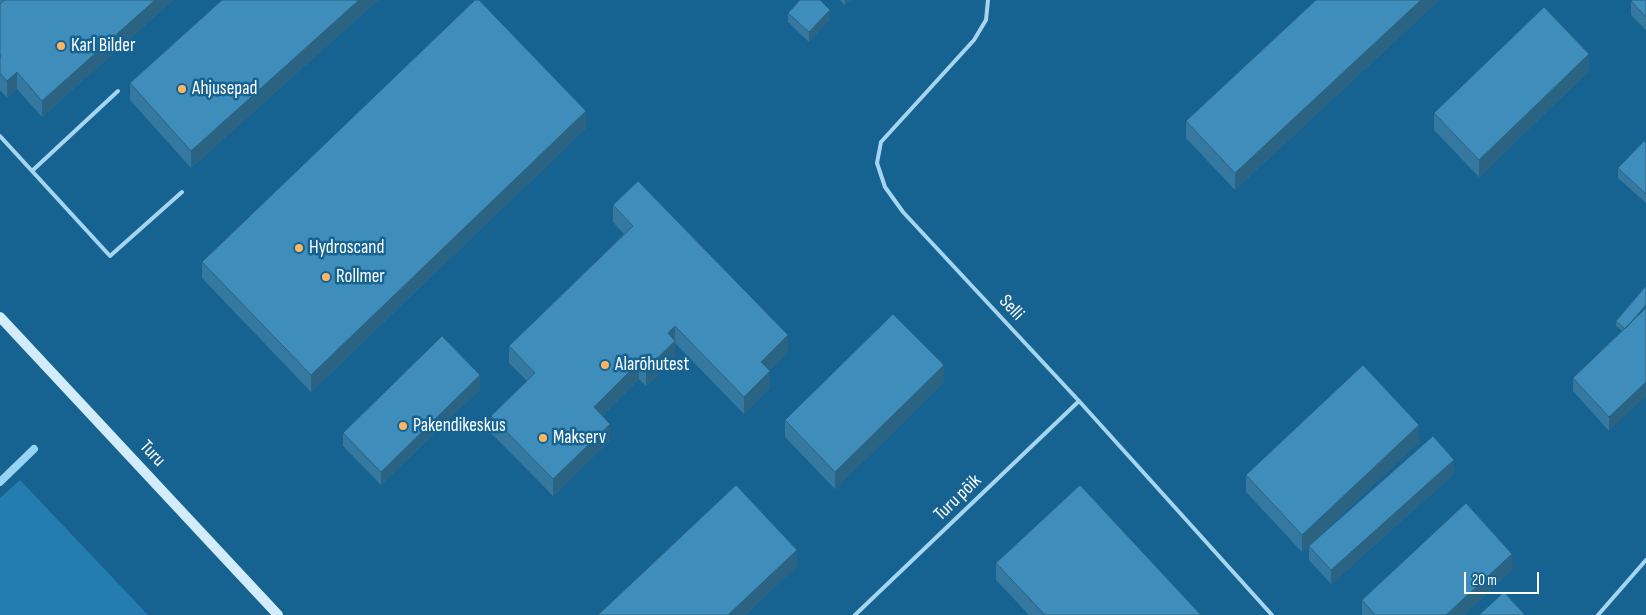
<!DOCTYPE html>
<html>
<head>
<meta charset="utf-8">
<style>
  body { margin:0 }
  #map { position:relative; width:1646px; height:615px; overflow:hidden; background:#166392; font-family:"Sofia Sans Condensed",sans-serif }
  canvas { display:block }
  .scale { position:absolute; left:1464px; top:572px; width:75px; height:22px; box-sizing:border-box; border:2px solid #fff; border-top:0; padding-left:6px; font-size:15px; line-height:18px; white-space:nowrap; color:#fff; -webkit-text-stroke:4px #166392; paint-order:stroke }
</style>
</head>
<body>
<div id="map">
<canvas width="1646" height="615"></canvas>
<div class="scale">20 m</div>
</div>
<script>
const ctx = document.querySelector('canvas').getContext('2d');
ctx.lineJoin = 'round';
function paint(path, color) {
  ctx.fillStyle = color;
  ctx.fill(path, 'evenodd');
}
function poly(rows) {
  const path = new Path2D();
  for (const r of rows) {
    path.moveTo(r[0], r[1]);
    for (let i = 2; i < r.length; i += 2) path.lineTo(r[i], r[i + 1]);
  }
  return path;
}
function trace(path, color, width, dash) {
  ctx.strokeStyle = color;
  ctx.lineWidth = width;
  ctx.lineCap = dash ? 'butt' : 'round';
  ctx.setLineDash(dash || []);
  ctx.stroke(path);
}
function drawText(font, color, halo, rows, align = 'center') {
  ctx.font = font + ' "Sofia Sans Condensed",sans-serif';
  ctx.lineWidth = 5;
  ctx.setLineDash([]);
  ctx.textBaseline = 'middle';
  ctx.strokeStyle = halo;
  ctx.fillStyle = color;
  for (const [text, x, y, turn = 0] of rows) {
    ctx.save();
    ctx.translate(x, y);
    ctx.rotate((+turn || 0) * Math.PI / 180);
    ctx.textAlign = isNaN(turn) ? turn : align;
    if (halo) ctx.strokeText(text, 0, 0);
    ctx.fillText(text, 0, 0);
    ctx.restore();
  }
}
const green = poly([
  [20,480,148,615,0,615,0,498]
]);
const stream = poly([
  [0,482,34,449]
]);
const service = poly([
  [988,0,986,20,974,40,881,142,877,163,885,187,903,212,1079,401,1272,615],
  [0,136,110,256,182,192],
  [32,171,118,91],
  [855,615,1079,401],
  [1598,615,1646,560]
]);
const secondary = poly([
  [0,317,278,615]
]);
const wall = poly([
  [0,0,173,0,42,117,17,89,7,98,0,90],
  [222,0,378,0,191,168,130,100,130,83],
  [840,0,851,0,845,5],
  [1316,0,1439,0,1235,190,1186,138,1186,121],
  [1646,0,1646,30,1631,15,1631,1],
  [788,13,830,19,809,42,788,22],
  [1589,71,1479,177,1434,130,1434,113],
  [586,128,311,392,202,278,202,262],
  [1646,143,1646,203,1618,178,1618,168],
  [613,205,788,352,769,371,770,388,744,414,675,343,675,358,646,386,639,379,602,416,610,440,553,496,491,433,491,416,527,381,509,363,509,346,624,234,613,222],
  [1646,286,1609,431,1573,391,1573,378,1622,331,1616,326,1616,321],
  [944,382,835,489,785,437,785,420],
  [480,389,381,485,343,446,343,433],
  [1419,442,1302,552,1246,492,1246,475],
  [1454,474,1331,584,1309,560,1309,546],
  [996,563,1201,615,1029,615,996,580],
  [1512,570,1464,615,1362,615,1362,600]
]);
const shadedWall = poly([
  [155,0,173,0,42,117,42,101],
  [359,0,378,0,191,168,191,151],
  [845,0,851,0,845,5],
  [1421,0,1439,0,1235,190,1235,173],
  [830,10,830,19,809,42,809,32],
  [1589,54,1589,71,1479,177,1479,160],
  [17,72,17,89,7,98,7,81],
  [586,111,586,128,311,392,311,375],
  [1646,305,1646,310,1625,329],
  [675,326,675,358,646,386,646,369,668,333],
  [788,335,788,352,761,379,761,362],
  [639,362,639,379,594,424,594,407],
  [944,365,944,382,835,489,835,472],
  [770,371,770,388,744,414,744,397],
  [480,375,480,389,381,485,381,472],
  [1646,382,1646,396,1609,431,1609,417],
  [610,424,610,440,553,496,553,479],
  [1419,425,1419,442,1302,552,1302,535],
  [1454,460,1454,474,1331,584,1331,570],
  [797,550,797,567,746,615,728,615],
  [1512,554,1512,570,1464,615,1446,615]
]);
const building = poly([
  [5,0,155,0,42,101,17,72,7,81,0,73,0,57,1,56,0,54,0,4,5,0],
  [222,0,359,0,191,151,130,83,222,0],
  [475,0,479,0,586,111,311,375,202,262,475,0],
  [800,0,820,0,830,10,809,32,788,13,800,0],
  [1316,0,1421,0,1235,173,1186,121,1316,0],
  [1632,0,1646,0,1646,17,1631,1,1632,0],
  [1544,7,1589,54,1479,160,1434,113,1544,7],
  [1644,141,1646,143,1646,194,1618,168,1644,141],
  [638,181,788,335,761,362,770,371,744,397,675,326,668,333,675,341,646,369,639,362,594,407,610,424,553,479,491,416,535,373,509,346,633,226,613,205,638,181],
  [1646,286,1646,305,1625,329,1616,321,1646,286],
  [1646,308,1646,382,1609,417,1573,378,1646,308],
  [893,314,944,365,835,472,785,420,893,314],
  [442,336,480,375,381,472,343,433,442,336],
  [1363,365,1419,425,1302,535,1246,475,1363,365],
  [1433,436,1454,460,1331,570,1309,546,1433,436],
  [736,485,797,550,728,615,598,615,736,485],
  [1080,485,1201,615,1045,615,996,563,1080,485],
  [1466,503,1512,554,1446,615,1375,615,1362,600,1466,503],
  [1504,592,1525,615,1479,615,1504,592]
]);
const markers = [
  [61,46,5,"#ffb664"],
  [182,89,5,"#ffb664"],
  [299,248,5,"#ffb664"],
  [326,277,5,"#ffb664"],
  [605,365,5,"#ffb664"],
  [403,426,5,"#ffb664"],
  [543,438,5,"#ffb664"]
];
const poiNames = [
  ["Karl Bilder",71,46],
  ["Ahjusepad",192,89],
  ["Hydroscand",309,248],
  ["Rollmer",336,277],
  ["Alarõhutest",615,365],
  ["Pakendikeskus",413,426],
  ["Makserv",553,438]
];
const streetNames = [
  ["Selli",1011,308,47],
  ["Turu",152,454,47],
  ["Turu põik",958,498,-44]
];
paint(green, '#257daf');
trace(stream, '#97d3f3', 8);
trace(service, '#a5d5f1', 4);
trace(secondary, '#d3ecfb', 10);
paint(wall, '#3579a0');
paint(shadedWall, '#2b6382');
paint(building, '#3e8dba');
trace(building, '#2b6382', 1);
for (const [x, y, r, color] of markers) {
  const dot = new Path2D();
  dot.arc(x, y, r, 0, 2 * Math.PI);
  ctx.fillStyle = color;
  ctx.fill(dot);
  trace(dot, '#166392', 2);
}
drawText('19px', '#fff', '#166392', poiNames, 'left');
drawText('19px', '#fff', '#166392', streetNames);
</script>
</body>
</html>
